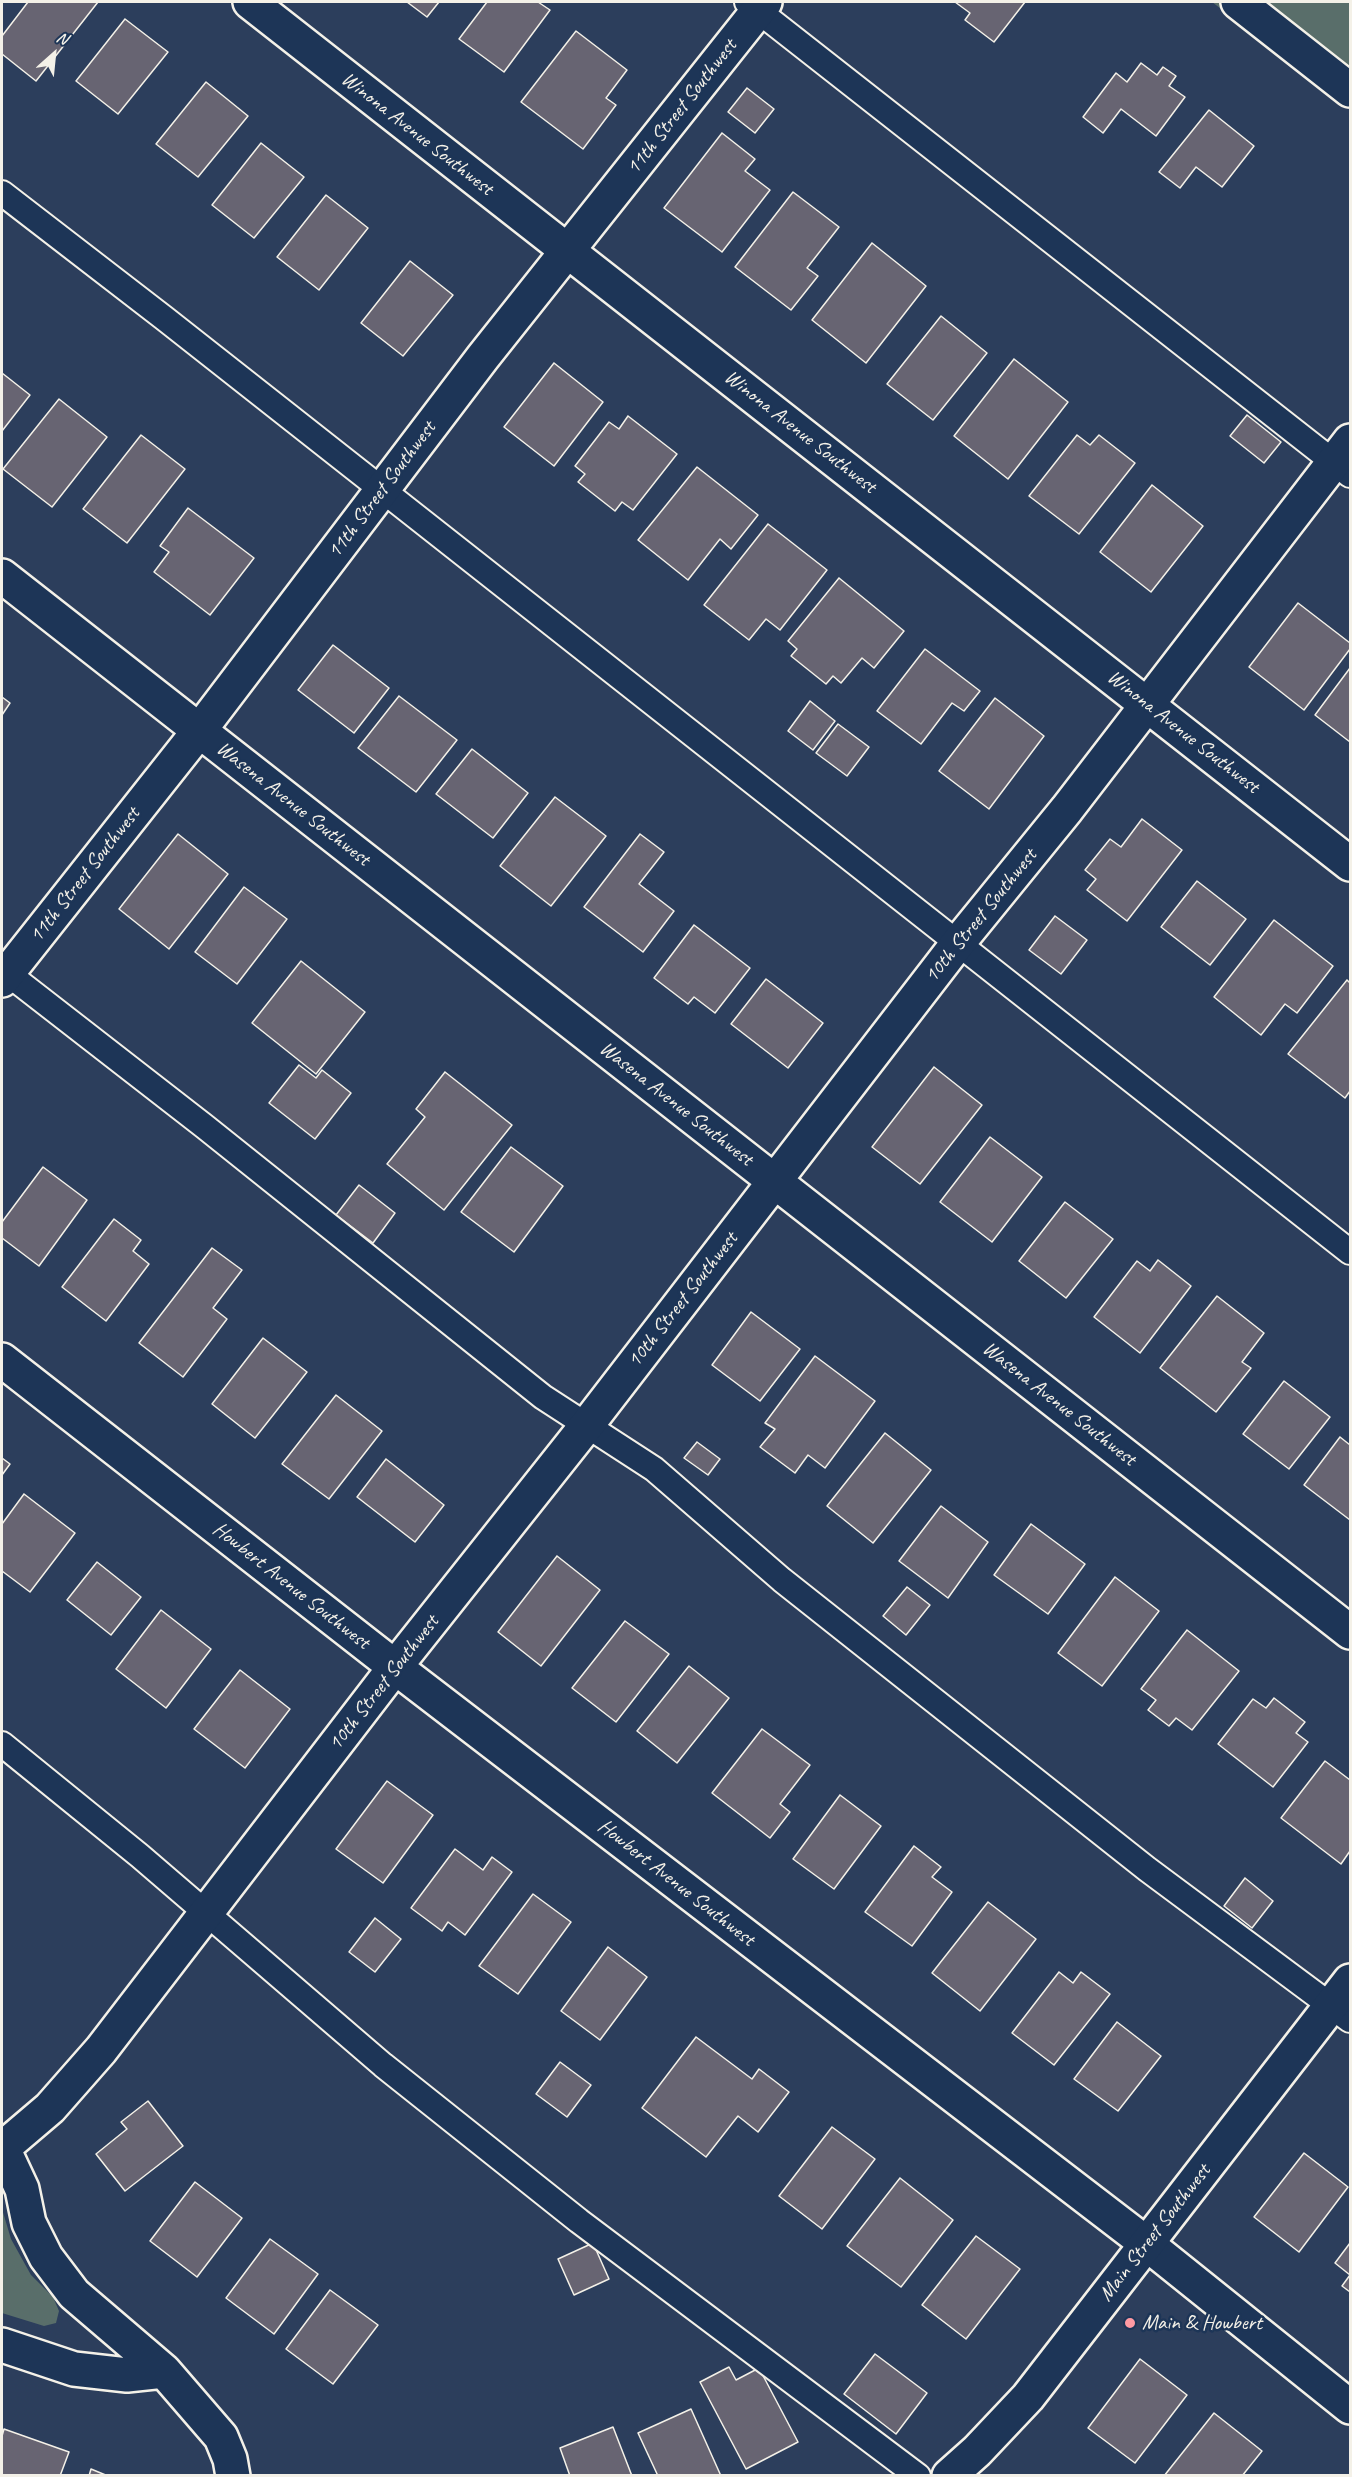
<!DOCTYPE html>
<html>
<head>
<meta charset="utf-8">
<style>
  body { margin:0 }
  #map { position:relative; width:1352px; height:2477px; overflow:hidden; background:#2c3e5c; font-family:Caveat,sans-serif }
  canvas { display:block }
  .frame { position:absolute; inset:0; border:3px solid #f4f1e8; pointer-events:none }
  .north { position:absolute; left:24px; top:24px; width:60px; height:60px; -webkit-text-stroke:4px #1d3557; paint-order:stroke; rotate:27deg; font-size:16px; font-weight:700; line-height:24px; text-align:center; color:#f4f1e8 }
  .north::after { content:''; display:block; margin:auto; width:21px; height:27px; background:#f4f1e8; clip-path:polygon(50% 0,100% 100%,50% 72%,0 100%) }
</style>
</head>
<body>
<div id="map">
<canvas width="1352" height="2477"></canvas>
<div class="frame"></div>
<div class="north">N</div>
</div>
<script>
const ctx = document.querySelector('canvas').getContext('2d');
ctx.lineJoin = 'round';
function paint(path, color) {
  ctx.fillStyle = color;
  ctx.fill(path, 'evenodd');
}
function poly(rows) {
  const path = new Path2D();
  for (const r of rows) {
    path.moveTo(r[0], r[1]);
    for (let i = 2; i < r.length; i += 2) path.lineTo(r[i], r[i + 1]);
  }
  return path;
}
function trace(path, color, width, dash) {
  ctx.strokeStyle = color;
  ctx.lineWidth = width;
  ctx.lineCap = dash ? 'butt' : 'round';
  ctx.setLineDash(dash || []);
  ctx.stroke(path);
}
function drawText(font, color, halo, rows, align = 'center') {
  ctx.font = font + ' Caveat,sans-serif';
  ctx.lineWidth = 5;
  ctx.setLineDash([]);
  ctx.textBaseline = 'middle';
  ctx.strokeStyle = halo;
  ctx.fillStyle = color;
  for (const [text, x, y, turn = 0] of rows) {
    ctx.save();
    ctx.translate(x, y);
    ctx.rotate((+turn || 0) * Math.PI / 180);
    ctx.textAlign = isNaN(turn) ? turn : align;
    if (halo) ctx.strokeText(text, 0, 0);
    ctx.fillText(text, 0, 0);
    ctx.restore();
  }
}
const green = poly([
  [1212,2,1350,2,1350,107],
  [2,2209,11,2239,31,2275,53,2297,59,2311,56,2323,44,2326,2,2313]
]);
const building = poly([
  [28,2,98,2,36,81,2,54,2,36,28,2],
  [407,2,439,2,427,17,407,2],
  [487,2,538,2,550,10,504,72,459,39,487,2],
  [955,2,1025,2,994,42,965,20,970,13,955,2],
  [125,19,168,52,118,114,76,81,125,19],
  [576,31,627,70,606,98,616,105,583,149,521,102,576,31],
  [1141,63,1157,75,1163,67,1176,76,1169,86,1185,97,1156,136,1121,109,1103,133,1083,117,1116,73,1127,82,1141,63],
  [206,82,248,116,198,177,156,144,206,82],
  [747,88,774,109,755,133,728,112,747,88],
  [1209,110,1254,146,1222,187,1196,167,1180,188,1159,172,1209,110],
  [722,133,755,159,745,171,770,190,722,252,664,208,722,133],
  [261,143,304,177,254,238,212,205,261,143],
  [793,192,839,227,807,268,818,276,791,310,735,267,793,192],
  [326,195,368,228,319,290,277,257,326,195],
  [872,243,926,286,866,363,812,320,872,243],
  [410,261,453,295,403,356,361,323,410,261],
  [941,316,987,353,933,420,887,384,941,316],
  [1014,359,1068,402,1008,479,954,436,1014,359],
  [554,363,603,402,554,466,504,427,554,363],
  [2,373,30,395,2,431,2,373],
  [59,399,107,437,52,507,3,469,59,399],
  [1247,415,1281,442,1264,463,1230,436,1247,415],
  [628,416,677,454,633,510,622,502,615,511,578,482,585,474,575,466,609,422,619,429,628,416],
  [141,435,185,469,127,543,83,509,141,435],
  [1077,435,1090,445,1099,435,1135,463,1079,534,1029,496,1077,435],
  [697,467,758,515,731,549,720,539,688,580,638,540,697,467],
  [1152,485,1203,526,1151,592,1100,552,1152,485],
  [188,508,254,558,210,615,154,572,169,552,160,546,188,508],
  [768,524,827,570,780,630,766,619,749,640,704,605,768,524],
  [839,578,904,631,874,668,862,658,841,683,833,676,826,684,791,656,797,649,788,641,839,578],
  [1298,603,1350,643,1350,649,1304,710,1249,667,1298,603],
  [333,645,389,688,354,733,298,690,333,645],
  [925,649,980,691,964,711,952,703,921,744,877,711,925,649],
  [1350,668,1350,742,1315,715,1350,668],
  [399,696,457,740,416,792,358,748,399,696],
  [2,697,10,703,2,715,2,697],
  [995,698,1044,736,989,809,939,771,995,698],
  [810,701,835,721,813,750,788,731,810,701],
  [838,724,869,747,847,776,816,753,838,724],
  [472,749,528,793,493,838,436,794,472,749],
  [555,797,606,836,551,906,500,866,555,797],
  [1142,819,1182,850,1127,921,1087,890,1096,879,1085,870,1110,839,1121,847,1142,819],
  [178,834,228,874,169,949,119,909,178,834],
  [640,834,664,852,639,884,674,911,643,952,584,907,640,834],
  [1197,881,1246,919,1210,965,1161,927,1197,881],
  [244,887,287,919,237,984,195,952,244,887],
  [1055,916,1087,940,1061,974,1029,950,1055,916],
  [1274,920,1333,966,1297,1013,1285,1004,1261,1035,1214,997,1274,920],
  [694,925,750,968,715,1013,694,997,688,1004,654,978,694,925],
  [301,961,365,1012,316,1074,252,1023,301,961],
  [766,979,823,1023,788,1068,731,1024,766,979],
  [1347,980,1350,983,1350,1091,1345,1098,1288,1054,1347,980],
  [299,1065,316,1078,322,1070,351,1093,315,1139,269,1103,299,1065],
  [934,1067,982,1105,920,1184,872,1147,934,1067],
  [445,1072,512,1125,444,1210,387,1164,425,1117,416,1109,445,1072],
  [990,1137,1042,1177,992,1242,940,1202,990,1137],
  [511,1147,563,1186,514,1252,461,1212,511,1147],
  [43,1167,87,1200,39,1266,2,1238,2,1222,43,1167],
  [359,1185,395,1213,373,1243,336,1215,359,1185],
  [1065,1202,1113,1239,1066,1298,1019,1261,1065,1202],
  [114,1219,141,1240,133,1251,149,1264,106,1321,62,1287,114,1219],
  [212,1248,242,1270,213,1308,227,1319,183,1377,139,1343,212,1248],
  [1158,1260,1191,1286,1140,1353,1094,1317,1137,1261,1150,1271,1158,1260],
  [1217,1296,1264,1333,1242,1362,1251,1368,1216,1412,1160,1368,1217,1296],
  [751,1312,800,1349,760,1401,712,1365,751,1312],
  [263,1338,307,1372,255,1438,212,1404,263,1338],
  [815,1356,875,1401,825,1468,808,1455,795,1473,760,1447,775,1429,765,1423,815,1356],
  [1284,1381,1330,1417,1289,1469,1243,1434,1284,1381],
  [336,1395,382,1431,329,1499,282,1464,336,1395],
  [885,1433,931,1470,873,1543,827,1506,885,1433],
  [1340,1437,1350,1445,1350,1520,1304,1485,1340,1437],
  [697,1442,720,1459,708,1475,684,1458,697,1442],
  [2,1458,10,1464,2,1475,2,1458],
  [386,1459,444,1505,415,1542,357,1497,386,1459],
  [24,1494,75,1533,30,1592,2,1571,2,1524,24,1494],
  [941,1506,988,1542,948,1598,899,1561,941,1506],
  [1031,1524,1085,1564,1048,1614,994,1575,1031,1524],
  [557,1556,600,1590,541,1666,498,1632,557,1556],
  [97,1562,141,1597,111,1635,67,1600,97,1562],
  [1115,1577,1159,1611,1102,1686,1058,1653,1115,1577],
  [907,1587,930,1605,906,1635,883,1616,907,1587],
  [161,1610,211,1649,166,1708,116,1669,161,1610],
  [625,1621,669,1654,616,1722,572,1688,625,1621],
  [1187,1630,1239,1671,1192,1730,1176,1718,1169,1726,1148,1710,1156,1700,1141,1689,1187,1630],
  [689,1666,729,1698,677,1763,637,1731,689,1666],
  [240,1670,290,1709,245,1768,194,1729,240,1670],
  [1274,1698,1305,1722,1296,1733,1308,1742,1273,1787,1218,1744,1253,1699,1266,1708,1274,1698],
  [762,1729,810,1765,780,1804,790,1812,770,1838,712,1793,762,1729],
  [1325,1761,1350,1780,1350,1851,1341,1864,1281,1818,1325,1761],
  [387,1781,433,1815,383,1883,336,1849,387,1781],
  [840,1795,881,1826,834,1889,793,1859,840,1795],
  [914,1846,941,1867,932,1877,952,1892,912,1946,865,1912,914,1846],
  [455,1849,483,1870,492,1857,512,1872,465,1935,448,1922,442,1931,411,1908,455,1849],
  [1245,1878,1273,1901,1252,1928,1224,1906,1245,1878],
  [533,1894,571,1922,518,1994,479,1966,533,1894],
  [988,1902,1036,1939,980,2011,932,1973,988,1902],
  [375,1918,401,1939,375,1972,349,1952,375,1918],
  [608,1947,647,1977,600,2040,561,2011,608,1947],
  [1059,1972,1073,1983,1081,1972,1110,1994,1054,2065,1012,2033,1059,1972],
  [1117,2022,1161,2056,1118,2111,1074,2079,1117,2022],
  [696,2037,752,2079,759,2069,789,2092,758,2132,738,2116,706,2157,642,2108,696,2037],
  [560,2062,591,2085,567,2117,536,2094,560,2062],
  [148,2101,183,2146,125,2191,96,2154,127,2129,121,2122,148,2101],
  [832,2127,875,2159,822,2229,779,2196,832,2127],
  [1304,2153,1348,2187,1299,2252,1254,2217,1304,2153],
  [900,2178,953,2220,901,2287,847,2246,900,2178],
  [195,2182,242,2218,197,2277,150,2241,195,2182],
  [976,2236,1020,2269,966,2339,922,2305,976,2236],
  [270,2239,318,2274,274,2334,226,2298,270,2239],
  [593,2243,609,2279,574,2295,558,2259,593,2243],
  [1350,2243,1350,2292,1342,2286,1350,2275,1335,2263,1350,2243],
  [330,2290,378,2325,333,2384,286,2349,330,2290],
  [875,2354,927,2393,896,2434,844,2394,875,2354],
  [1140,2359,1187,2395,1135,2463,1088,2428,1140,2359],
  [729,2367,736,2380,759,2368,798,2442,746,2469,700,2382,729,2367],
  [691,2409,721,2476,658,2476,638,2433,691,2409],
  [1214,2413,1262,2451,1242,2476,1164,2476,1214,2413],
  [613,2427,632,2476,570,2476,560,2448,613,2427],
  [4,2429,69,2452,60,2476,2,2476,2,2436,4,2429],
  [91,2469,108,2476,89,2476,91,2469]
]);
const service = poly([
  [747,2,1350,475],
  [2,193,164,318,1350,1252],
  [2,969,204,1126,543,1397,654,1469,782,1580,1147,1869,1350,2020],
  [2,1744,140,1856,383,2065,579,2221,918,2476]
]);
const minor = poly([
  [250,2,1350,864],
  [1238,2,1350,90],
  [2,576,1350,1632],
  [2,980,199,731,483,357,765,2],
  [2,1360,395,1667,1147,2244,1350,2407],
  [2,2146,22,2189,29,2223,46,2257,74,2294,164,2371],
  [3,2148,50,2108,101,2050,395,1667,587,1425,958,943,1067,809,1350,441],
  [2,2345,74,2369,127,2375,164,2371,221,2437,230,2459,233,2476]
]);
const primary = poly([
  [949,2476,977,2451,1028,2397,1350,1981]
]);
const markers = [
  [1130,2323,6,"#ff9aa2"]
];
const streetNames = [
  ["11th Street Southwest",682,107,-52],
  ["Winona Avenue Southwest",417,134,38],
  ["Winona Avenue Southwest",800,432,38],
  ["11th Street Southwest",382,490,-53],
  ["Winona Avenue Southwest",1183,732,38],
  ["Wasena Avenue Southwest",293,804,38],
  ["11th Street Southwest",85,875,-52],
  ["10th Street Southwest",981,916,-51],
  ["Wasena Avenue Southwest",676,1104,38],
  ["10th Street Southwest",683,1300,-52],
  ["Wasena Avenue Southwest",1059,1404,38],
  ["Howbert Avenue Southwest",291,1586,38],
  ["10th Street Southwest",384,1683,-52],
  ["Howbert Avenue Southwest",676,1883,38],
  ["Main Street Southwest",1155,2233,-52]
];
const poiNames = [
  ["Main & Howbert",1142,2323]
];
paint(green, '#596e6a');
paint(building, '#676472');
trace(building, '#f4f1e8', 1.5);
trace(service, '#f4f1e8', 28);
trace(minor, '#f4f1e8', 38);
trace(primary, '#f4f1e8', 38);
trace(service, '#1d3557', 24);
trace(minor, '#1d3557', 33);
trace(primary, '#1d3557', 33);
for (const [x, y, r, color] of markers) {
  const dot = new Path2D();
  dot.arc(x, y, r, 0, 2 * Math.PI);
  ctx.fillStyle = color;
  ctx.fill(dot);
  trace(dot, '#1d3557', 2);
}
drawText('21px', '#f4f1e8', '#1d3557', streetNames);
drawText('21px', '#f4f1e8', '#1d3557', poiNames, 'left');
</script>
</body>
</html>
